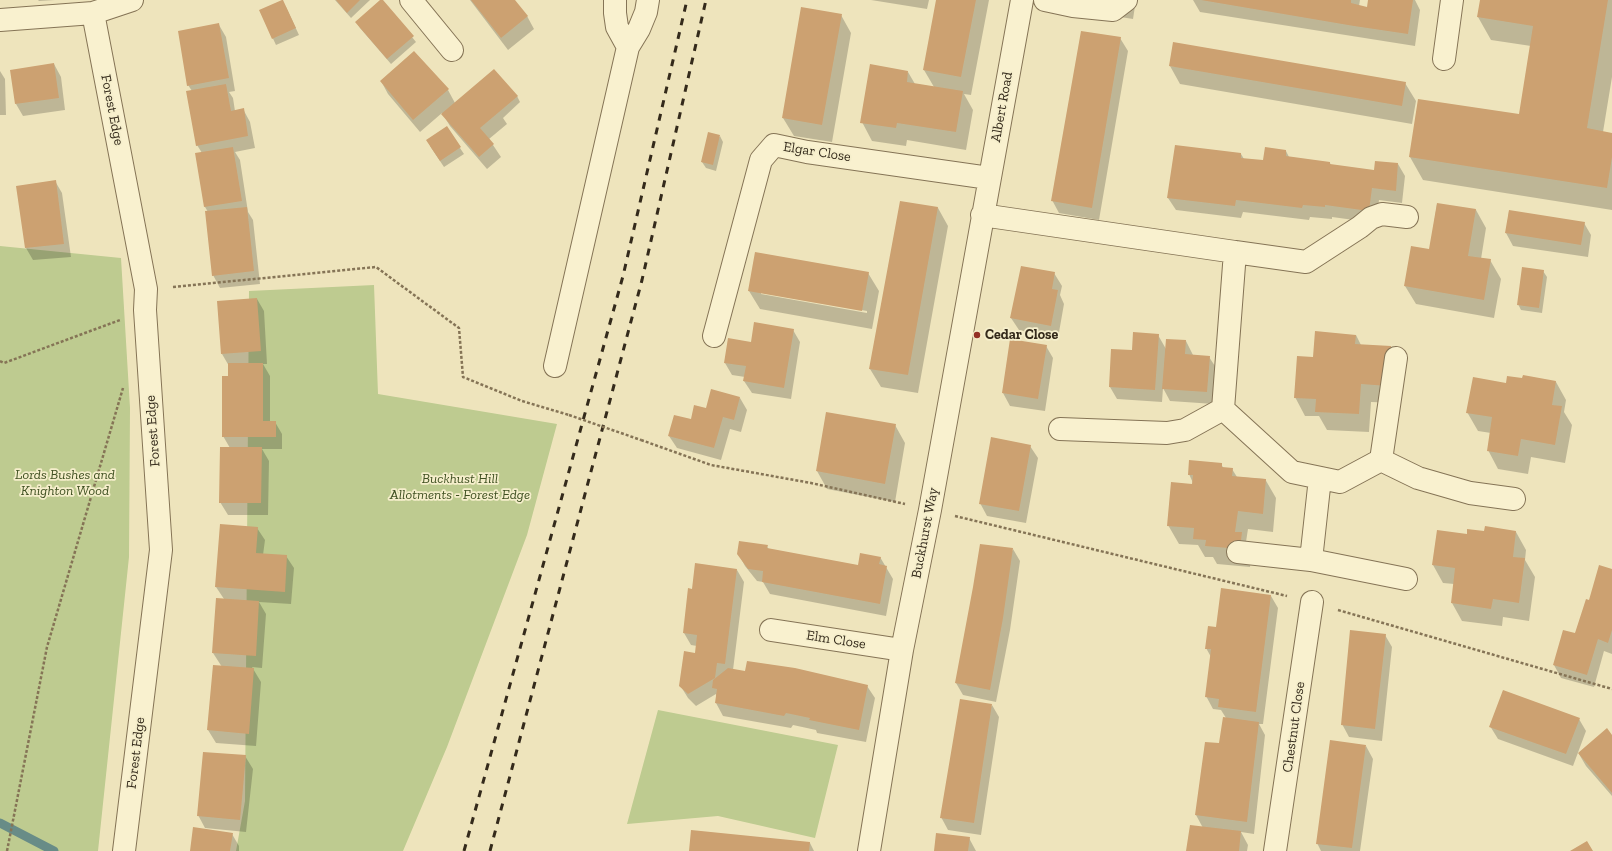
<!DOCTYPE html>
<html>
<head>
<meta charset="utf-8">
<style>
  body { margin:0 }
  canvas { display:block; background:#eee4bc }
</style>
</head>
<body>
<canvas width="1612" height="851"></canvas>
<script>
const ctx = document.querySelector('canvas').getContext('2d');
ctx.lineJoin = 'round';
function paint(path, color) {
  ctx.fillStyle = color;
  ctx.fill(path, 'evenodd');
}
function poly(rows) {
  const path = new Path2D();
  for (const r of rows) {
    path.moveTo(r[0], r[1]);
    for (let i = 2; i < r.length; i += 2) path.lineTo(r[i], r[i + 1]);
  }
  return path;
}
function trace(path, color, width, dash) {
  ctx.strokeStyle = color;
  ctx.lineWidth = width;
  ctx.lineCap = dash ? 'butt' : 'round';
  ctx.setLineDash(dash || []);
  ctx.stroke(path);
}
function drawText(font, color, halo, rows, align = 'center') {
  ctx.font = font + ' "Zilla Slab",serif';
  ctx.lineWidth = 3.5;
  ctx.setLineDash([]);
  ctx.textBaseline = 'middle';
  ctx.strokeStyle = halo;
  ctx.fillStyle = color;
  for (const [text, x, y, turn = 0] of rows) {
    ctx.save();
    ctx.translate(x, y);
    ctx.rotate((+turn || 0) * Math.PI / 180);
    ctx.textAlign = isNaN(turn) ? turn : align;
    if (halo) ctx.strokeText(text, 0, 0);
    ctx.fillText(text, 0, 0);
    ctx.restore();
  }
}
const green = poly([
  [0,246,121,258,130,408,129,557,98,851,0,851],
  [374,285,378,394,557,424,527,535,447,747,403,851,236,851,245,801,249,291],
  [658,710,838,745,815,838,718,816,627,824]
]);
const shadow = poly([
  [38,0,55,0,39,1],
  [335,0,370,0,351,18],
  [382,0,416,42,391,64,360,28,356,22],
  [470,0,514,0,527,16,534,29,508,50],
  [871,0,929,0,927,9],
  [937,0,989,0,971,95,964,94,973,110,966,150,907,140,906,146,872,141,862,122,908,72,915,84,934,87,924,70],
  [1136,0,1133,19,1089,12],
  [1193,0,1360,0,1359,6,1368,8,1369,0,1415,0,1420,10,1415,46,1200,12],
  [1481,0,1612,0,1612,77,1603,132,1612,134,1612,210,1423,180,1410,157,1419,100,1520,115,1531,46,1491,40,1478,17],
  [286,7,299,35,276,45,260,11],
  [841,15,851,33,832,142,794,136,783,118],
  [219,25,226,37,235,91,229,92,233,98,235,111,243,109,250,122,255,148,235,152,240,160,248,212,253,220,260,284,220,288,213,275,208,212,205,207,202,153,197,145,192,91,188,85],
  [1120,38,1128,51,1099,220,1059,213,1052,200],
  [54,64,61,77,65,110,23,116,16,104,11,71],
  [1170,66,1405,83,1416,101,1412,124,1180,84],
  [0,71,5,79,6,115,0,115],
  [381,81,448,90,455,103,517,96,520,102,503,118,507,124,489,139,501,157,487,169,450,126,442,113,420,132,388,94],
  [446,127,464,154,444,167,430,146],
  [720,136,723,142,716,171,706,168,702,162],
  [1286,151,1289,157,1330,163,1331,165,1375,171,1398,164,1405,176,1402,203,1379,200,1376,223,1332,217,1332,219,1310,217,1309,220,1243,212,1241,218,1176,210,1168,198,1241,154,1244,159,1264,161],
  [55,181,62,193,71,257,33,260,26,248],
  [901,202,938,208,948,226,918,393,881,387,870,369],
  [1437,204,1476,210,1486,228,1481,259,1490,260,1501,279,1494,318,1416,304,1405,286,1430,250],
  [1509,211,1584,223,1591,235,1588,257,1513,246,1506,233],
  [1543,271,1547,277,1542,313,1521,310,1518,304],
  [868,273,879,291,872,329,760,309,749,291],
  [761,292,867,311,867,313,761,294],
  [1054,273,1062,286,1060,295,1064,304,1058,338,1019,330,1011,318],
  [257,299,264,311,267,364,263,364,270,376,270,422,275,422,282,434,282,449,262,449,269,461,268,515,228,515,220,502,230,448,223,436,229,366,222,354],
  [793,330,800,342,791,399,752,393,744,381,745,377,732,375,725,363,752,343],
  [1158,335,1166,349,1186,341,1193,355,1209,357,1217,369,1214,404,1170,401,1163,388,1162,402,1117,399,1110,387,1133,352],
  [1356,335,1361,345,1390,347,1401,365,1398,403,1371,402,1369,432,1327,430,1319,416,1305,416,1295,397,1314,358],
  [1046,346,1053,358,1045,411,1010,406,1003,393],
  [1523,380,1556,382,1566,400,1564,412,1572,425,1565,463,1531,457,1528,474,1498,469,1488,450,1491,433,1478,431,1467,412,1507,384],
  [740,398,747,410,741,432,730,429,721,460,677,448,669,436,707,409],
  [895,425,905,443,895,502,827,489,817,471],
  [1030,446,1038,458,1026,523,987,516,980,503],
  [1221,464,1224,469,1232,469,1237,477,1265,479,1276,498,1273,532,1248,529,1246,542,1252,552,1250,567,1217,564,1213,557,1205,557,1198,545,1179,544,1168,525,1193,485,1193,483,1189,474],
  [257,528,265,540,263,555,286,556,294,568,291,604,259,602,266,614,262,668,252,667,261,682,256,746,216,743,208,730,214,666,222,667,213,653,224,599,216,587],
  [1485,532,1516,532,1526,550,1525,560,1535,577,1529,621,1503,617,1502,626,1462,621,1452,603,1454,584,1443,583,1433,565,1467,536],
  [767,546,769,550,859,566,880,557,893,579,886,616,770,594,763,582,757,581,745,566,738,553],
  [1013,549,1020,561,1010,630,996,702,963,695,956,683],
  [737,570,744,582,733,670,867,686,875,698,866,742,817,733,816,730,793,725,791,728,723,716,716,703,716,694,696,706,688,698,680,685,696,654,697,646,691,645,684,633,693,590],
  [1612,570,1612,654,1604,651,1594,687,1561,678,1554,665,1575,634,1590,601],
  [1271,596,1278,608,1263,724,1259,724,1265,735,1254,834,1241,832,1248,845,1247,851,1187,851,1203,828,1196,815,1220,744,1226,718,1221,710,1213,709,1206,696,1211,657,1206,648,1217,628],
  [1385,635,1392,647,1382,741,1349,737,1342,724],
  [992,705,999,717,981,835,948,830,941,817],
  [1579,719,1586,731,1573,766,1498,739,1490,726],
  [1612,736,1612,796,1586,766,1579,754],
  [1366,746,1373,759,1360,851,1321,851,1317,843],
  [245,756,253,769,246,832,205,828,198,815],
  [232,834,239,846,239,851,191,851],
  [969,838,976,851,935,851],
  [810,843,814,851,690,851]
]);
const stream = poly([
  [0,823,54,851]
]);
const building = poly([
  [282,0,283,0,296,28,272,39,259,10],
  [336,0,360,0,347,13],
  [380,0,383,0,414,36,387,59,355,22],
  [471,0,515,0,528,16,501,38],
  [936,0,976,0,961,77,923,70],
  [1201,0,1351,0,1351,3,1367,7,1368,0,1413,0,1408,34,1354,26],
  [1480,0,1608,0,1587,128,1612,133,1612,157,1607,188,1409,157,1418,99,1519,114,1533,26,1477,17],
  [801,7,842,14,822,125,782,118],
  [219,23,229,78,187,86,178,31],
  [1081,31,1121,37,1092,208,1051,201],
  [1173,42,1406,82,1402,106,1169,66],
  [414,51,449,89,413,120,380,81],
  [54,63,59,98,15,104,10,70],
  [870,64,908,71,907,82,963,91,956,132,897,123,896,128,860,123],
  [494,69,518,96,480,128,494,144,479,157,441,114],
  [226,84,231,111,244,108,248,136,196,146,186,91],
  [447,126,461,147,440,161,426,140],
  [708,132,720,135,713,165,701,162],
  [1175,145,1241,153,1241,158,1263,160,1265,147,1286,150,1286,156,1330,162,1330,164,1374,170,1375,161,1398,163,1396,191,1372,188,1369,211,1325,205,1325,207,1303,205,1302,208,1236,200,1235,206,1167,198],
  [233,147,242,201,204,207,195,153],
  [56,180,64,244,25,248,16,186],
  [900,201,938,207,908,375,869,369],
  [1437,203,1476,209,1468,256,1491,259,1484,300,1404,286,1411,246,1429,249],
  [247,207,254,271,212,276,205,211],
  [1509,210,1585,222,1581,245,1505,233],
  [755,252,869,272,862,311,748,291],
  [1021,266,1055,272,1052,289,1058,290,1051,326,1010,318],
  [1522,267,1544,270,1539,308,1517,305],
  [257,298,261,351,221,354,217,301],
  [754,322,794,329,784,388,743,381,746,366,724,363,728,338,751,342],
  [1315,331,1356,335,1355,344,1391,346,1388,386,1361,384,1359,414,1315,412,1316,399,1294,398,1297,356,1313,357],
  [1133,332,1159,334,1155,390,1109,387,1111,349,1132,350],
  [1010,339,1047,345,1038,399,1002,393],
  [1166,339,1186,340,1185,354,1210,356,1207,392,1162,389],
  [228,363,263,363,263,421,276,421,276,437,222,437,222,376,228,376],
  [1523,375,1556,381,1552,405,1562,406,1555,445,1521,439,1518,456,1487,451,1492,417,1466,413,1473,377,1506,383,1507,376,1522,378],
  [711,389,740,397,734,420,723,417,714,448,668,436,674,415,691,419,694,405,706,408],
  [826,412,896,424,885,484,816,471],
  [991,437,1031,445,1019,511,979,504],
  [220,447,262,447,261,503,219,503],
  [1189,460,1222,463,1222,467,1233,468,1232,476,1266,479,1263,514,1238,511,1235,532,1242,532,1240,549,1205,546,1206,540,1193,539,1194,528,1167,526,1171,482,1192,484,1193,475,1188,475],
  [220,524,258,527,256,553,287,555,285,592,215,587],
  [1485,526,1516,531,1513,557,1525,558,1519,603,1493,599,1491,609,1451,603,1455,568,1432,565,1437,530,1467,534,1467,529,1484,531],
  [739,541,768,545,767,548,858,565,860,553,881,557,879,564,887,566,880,604,762,582,763,571,748,569,737,554],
  [980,544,1013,548,1003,618,990,690,955,683,973,587],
  [695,563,737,569,725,664,717,663,715,678,688,694,679,686,684,651,695,653,697,635,683,633,688,588,692,589],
  [1599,565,1612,569,1612,630,1608,643,1598,639,1587,675,1553,665,1563,630,1575,633,1586,599,1589,600],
  [1221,588,1271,595,1256,712,1218,707,1219,699,1205,697,1211,649,1205,649,1208,626,1216,627],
  [216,598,259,601,256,656,212,653],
  [1350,630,1386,634,1375,729,1341,725],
  [747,661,795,668,868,685,859,730,809,720,810,718,786,713,784,716,715,703,717,689,712,688,713,680,728,668,745,671],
  [213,665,254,668,249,734,207,730],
  [1503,690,1580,718,1566,754,1489,727],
  [960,699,992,704,974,823,940,818],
  [1223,717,1259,722,1247,822,1195,815,1205,742,1219,743],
  [1607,728,1612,735,1612,793,1578,753],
  [1330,740,1366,745,1352,848,1316,844],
  [203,752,246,755,240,820,197,816],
  [1190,825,1241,831,1239,851,1186,851],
  [193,827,233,833,230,851,190,851],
  [691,830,810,842,809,851,689,851],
  [936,833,970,837,968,851,934,851],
  [1587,841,1593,851,1570,851]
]);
const path = poly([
  [173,287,376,267,459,328,463,377,522,401,569,415],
  [0,361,4,363,120,320],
  [641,440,711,465,811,483,905,504],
  [955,516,1287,596],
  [1338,610,1612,689],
  [7,851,47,647,123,388]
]);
const minor = poly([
  [411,0,452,50],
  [615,0,615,13,617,27,628,47],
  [1045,0,1073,6,1113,10,1126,0],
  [93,13,146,289,145,310,161,550,124,851],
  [0,20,93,13,132,0],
  [1444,59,1452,0],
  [982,215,1235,252,1223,409,1292,472,1340,482,1381,460],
  [1235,252,1306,262,1360,227,1371,218,1382,214,1407,217],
  [714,336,761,160,774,145,807,152,989,178],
  [555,366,628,47,639,29,646,12,648,0],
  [1060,429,1167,433,1185,430,1223,409],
  [1381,460,1418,478,1470,493,1514,499],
  [1381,460,1396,358],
  [1320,478,1311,560,1406,579],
  [1238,552,1311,560],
  [771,630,902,650],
  [869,851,902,650,930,510,1022,0],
  [1275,851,1312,602]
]);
const rail = poly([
  [464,851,623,276,687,0],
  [490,851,642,280,706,0]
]);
const pathBridge = poly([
  [569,415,641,440]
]);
const markers = [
  [977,335,4,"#943126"]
];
const streetNames = [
  ["Albert Road",1002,107,-80],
  ["Forest Edge",112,110,79],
  ["Elgar Close",817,152,9],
  ["Forest Edge",153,431,-94],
  ["Buckhurst Way",925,533,-79],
  ["Elm Close",836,640,9],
  ["Chestnut Close",1294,727,-82],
  ["Forest Edge",136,753,-83]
];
const poiNames = [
  ["Cedar Close",985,335]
];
const parkNames = [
  ["Lords Bushes and",65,475],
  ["Knighton Wood",65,491],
  ["Buckhust Hill",460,479],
  ["Allotments - Forest Edge",460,495]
];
paint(green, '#becb90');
paint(shadow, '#0003');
trace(stream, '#688c87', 9);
paint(building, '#cca171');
trace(minor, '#857456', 24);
trace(path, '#857456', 2.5, [3, 2]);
trace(minor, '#f9f1cf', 22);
trace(rail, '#342a1b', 3, [7, 7]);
trace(pathBridge, '#857456', 2.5, [3, 2]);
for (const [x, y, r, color] of markers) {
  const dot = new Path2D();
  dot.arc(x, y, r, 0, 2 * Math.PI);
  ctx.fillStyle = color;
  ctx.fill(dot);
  trace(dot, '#f5eecb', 1.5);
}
drawText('14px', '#342a1b', '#f5eecb', streetNames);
drawText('bold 14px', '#342a1b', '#f5eecb', poiNames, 'left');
drawText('italic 14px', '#3f5021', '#f5eecb', parkNames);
</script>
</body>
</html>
